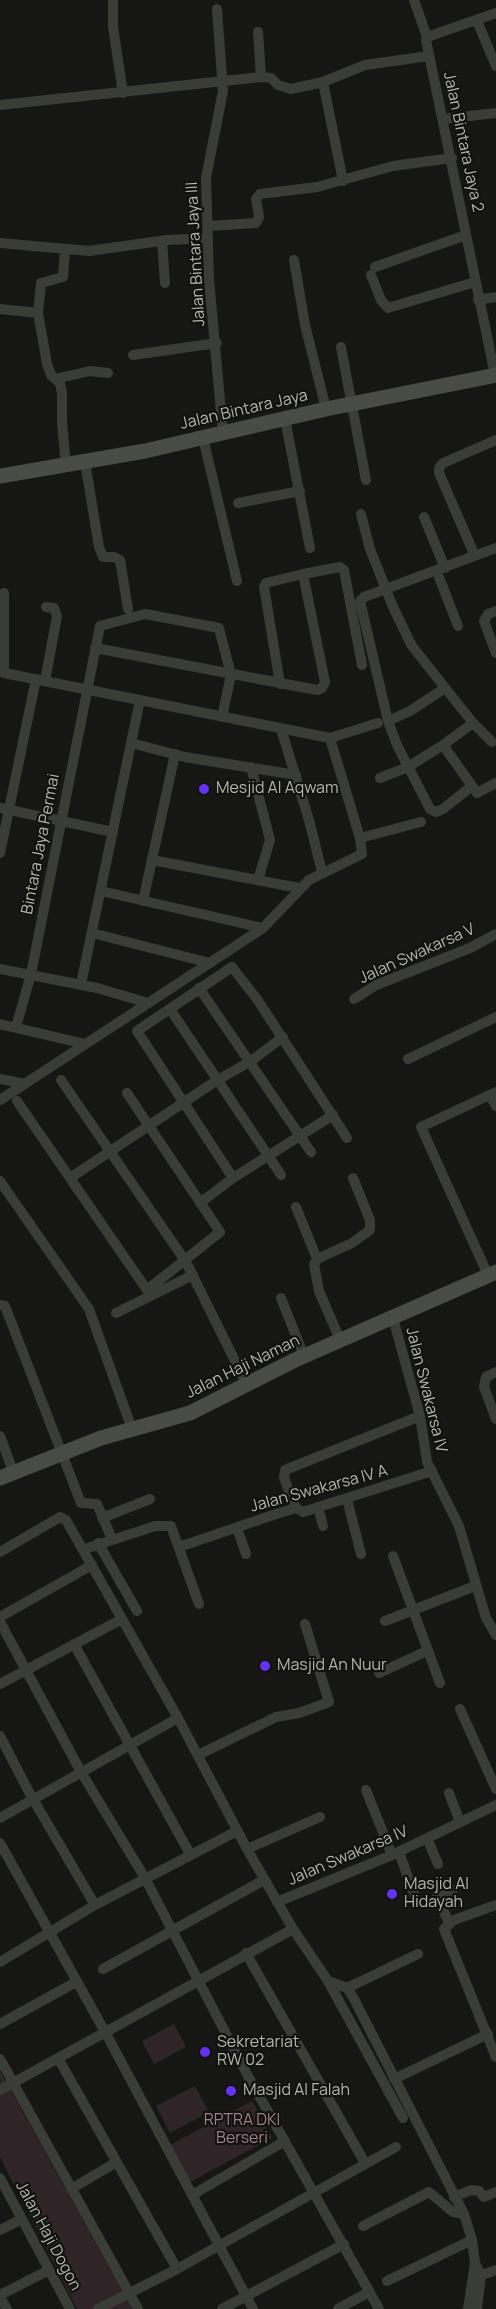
<!DOCTYPE html>
<html>
<head>
<meta charset="utf-8">
<style>
  body { margin:0 }
  canvas { display:block; background:#161715 }
</style>
</head>
<body>
<canvas width="496" height="2309"></canvas>
<script>
const ctx = document.querySelector('canvas').getContext('2d');
ctx.lineJoin = 'round';
function paint(path, color) {
  ctx.fillStyle = color;
  ctx.fill(path, 'evenodd');
}
function poly(rows) {
  const path = new Path2D();
  for (const r of rows) {
    path.moveTo(r[0], r[1]);
    for (let i = 2; i < r.length; i += 2) path.lineTo(r[i], r[i + 1]);
  }
  return path;
}
function trace(path, color, width, dash) {
  ctx.strokeStyle = color;
  ctx.lineWidth = width;
  ctx.lineCap = dash ? 'butt' : 'round';
  ctx.setLineDash(dash || []);
  ctx.stroke(path);
}
function drawText(font, color, halo, rows, align = 'center') {
  ctx.font = font + ' Manrope,sans-serif';
  ctx.lineWidth = 4.5;
  ctx.setLineDash([]);
  ctx.textBaseline = 'middle';
  ctx.strokeStyle = halo;
  ctx.fillStyle = color;
  for (const [text, x, y, turn = 0] of rows) {
    ctx.save();
    ctx.translate(x, y);
    ctx.rotate((+turn || 0) * Math.PI / 180);
    ctx.textAlign = isNaN(turn) ? turn : align;
    if (halo) ctx.strokeText(text, 0, 0);
    ctx.fillText(text, 0, 0);
    ctx.restore();
  }
}
const green = poly([
  [174,2024,186,2047,154,2064,142,2041],
  [0,2071,132,2309,77,2309,0,2157],
  [195,2086,209,2112,170,2133,156,2106],
  [252,2101,272,2138,190,2182,170,2145]
]);
const street = poly([
  [113,0,113,27,123,93],
  [414,0,427,37],
  [217,9,223,91,206,178,209,280,223,434],
  [477,21,496,66],
  [258,32,261,77],
  [323,82,343,181],
  [0,105,261,77,271,78,278,85,291,89,323,82,365,65,429,56],
  [444,119,496,113],
  [208,226,256,223,259,217,256,199,260,194,317,187,393,166,452,158],
  [162,241,165,283],
  [0,243,89,251,167,240,208,238],
  [65,249,63,277,41,283,38,313,47,364,51,375,60,383,62,393,62,422,66,466],
  [294,260,305,325,326,409],
  [375,267,466,235],
  [371,275,381,300,388,308,475,282],
  [478,300,496,297],
  [0,309,38,313],
  [341,347,366,480],
  [133,355,217,343],
  [495,375,426,40,430,36,496,13],
  [55,379,90,371,108,373],
  [285,419,310,548],
  [203,438,237,581],
  [85,462,99,547,103,557,114,557,120,560,128,609],
  [238,503,300,491],
  [361,514,370,549,393,607,412,646,473,723,492,742],
  [424,517,445,568],
  [475,556,439,473,439,468,443,463,496,440],
  [437,572,458,626],
  [4,593,4,673,330,738,378,723],
  [496,611,488,614,484,621,496,653],
  [95,648,317,690,322,688,325,682,303,574],
  [45,681,57,616,54,608,46,607],
  [280,684,264,587,266,583,303,574,340,567,344,570,362,665],
  [445,688,410,711,388,721,397,745,430,809,436,812,443,809,472,786],
  [388,721,360,601,364,597,496,548],
  [473,723,443,745,477,793,496,783],
  [281,729,309,820,322,872],
  [131,743,185,757,296,775],
  [251,767,270,840,258,880],
  [380,778,408,767,443,745],
  [0,808,113,832],
  [360,838,421,822],
  [0,853,36,679],
  [152,860,299,888],
  [101,891,263,928],
  [143,901,175,754],
  [92,933,210,963],
  [0,969,97,988,148,1003],
  [81,984,140,700],
  [199,988,311,1152],
  [354,999,376,985,470,948,496,934],
  [170,1009,281,1175],
  [0,1024,85,1044],
  [16,1027,31,974,100,626,145,614,219,628,231,675,222,717],
  [408,1059,496,1017],
  [0,1079,25,1084],
  [61,1080,186,1262,246,1383],
  [490,1095,496,1106],
  [0,1100,263,928,309,880,362,854,360,838,330,738],
  [17,1101,147,1290,220,1232,127,1093],
  [70,1178,216,1081,251,1061,283,1037],
  [233,1178,137,1031,232,967,257,999,347,1138],
  [0,1181,89,1309,132,1429],
  [200,1203,233,1178,333,1115],
  [296,1207,317,1259,314,1265,319,1291,341,1342],
  [317,1259,352,1243,370,1230,370,1220,353,1178],
  [488,1275,421,1127,496,1092],
  [281,1298,304,1356],
  [0,1305,5,1306,81,1503,97,1504,112,1539],
  [116,1313,193,1275],
  [393,1318,420,1416,427,1462,459,1526,486,1618,496,1635],
  [496,1372,486,1377,484,1387,496,1419],
  [0,1436,14,1474],
  [347,1499,361,1554],
  [318,1507,323,1526],
  [296,1508,284,1478,285,1470,420,1416],
  [102,1518,150,1499],
  [237,1528,246,1554],
  [98,1543,137,1611],
  [179,1547,276,1514,296,1508,303,1512,432,1471],
  [85,1549,155,1526,171,1526,199,1604],
  [0,1552,60,1517,66,1520,178,1718,247,1849,293,1929,328,1981,403,2118],
  [393,1556,440,1683],
  [0,1617,92,1565],
  [385,1621,475,1586],
  [0,1622,81,1772,145,1878,248,2076,379,2309],
  [74,1644,190,1854],
  [379,1673,427,1651],
  [0,1684,122,1619],
  [460,1709,496,1789],
  [0,1736,30,1794,95,1905],
  [198,1755,276,1717,299,1713,329,1702,305,1624],
  [366,1790,392,1855],
  [449,1793,460,1822],
  [0,1818,178,1718],
  [427,1838,438,1864],
  [0,1843,110,2041,253,2309],
  [247,1849,320,1817],
  [399,1852,417,1902],
  [277,1902,392,1855,496,1805],
  [496,1905,454,1920,444,1929,496,2057],
  [449,1923,437,1896,453,1890],
  [246,1953,365,2163],
  [0,1962,95,1905,237,1831],
  [103,1969,264,1880],
  [328,1981,347,1988,353,1997,464,2214,472,2240,475,2263,468,2309],
  [347,1988,418,1954],
  [0,2024,76,1982],
  [58,2058,177,2269],
  [0,2059,138,2309],
  [394,2079,488,2034],
  [0,2090,293,1929],
  [0,2178,70,2309],
  [71,2189,115,2163],
  [192,2195,285,2141],
  [454,2197,471,2190,479,2191,484,2197,496,2192],
  [363,2226,429,2192,453,2212,464,2214],
  [0,2230,22,2219],
  [475,2263,481,2275,477,2309],
  [476,2277,496,2270],
  [387,2281,472,2240],
  [0,2295,49,2270],
  [0,2297,7,2309],
  [98,2309,177,2269,396,2147],
  [222,2309,344,2244],
  [338,2309,369,2292]
]);
const secondary = poly([
  [0,476,145,451,326,409,496,375],
  [0,1478,101,1438,190,1413,295,1360,496,1272]
]);
const markers = [
  [204,789,6,"#6333f1"],
  [265,1666,6,"#6333f1"],
  [392,1894,6,"#6333f1"],
  [205,2052,6,"#6333f1"],
  [231,2091,6,"#6333f1"]
];
const streetNames = [
  ["Jalan Bintara Jaya 2",463,142,78],
  ["Jalan Bintara Jaya III",196,254,-93],
  ["Jalan Bintara Jaya",244,410,-13],
  ["Bintara Jaya Permai",41,844,-79],
  ["Jalan Swakarsa V",417,954,-24],
  ["Jalan Haji Naman",243,1367,-26],
  ["Jalan Swakarsa IV",426,1390,76],
  ["Jalan Swakarsa IV A",319,1489,-15],
  ["Jalan Swakarsa IV",348,1856,-23],
  ["Jalan Haji Dogon",48,2236,62]
];
const poiNames = [
  ["Mesjid Al Aqwam",216,789],
  ["Masjid An Nuur",277,1666],
  ["Masjid Al",404,1885],
  ["Hidayah",404,1903],
  ["Sekretariat",217,2043],
  ["RW 02",217,2061],
  ["Masjid Al Falah",243,2091]
];
const parkNames = [
  ["RPTRA DKI",242,2121],
  ["Berseri",242,2139]
];
paint(green, '#2f2528');
trace(street, '#3a3c36', 10);
trace(secondary, '#494c44', 15);
for (const [x, y, r, color] of markers) {
  const dot = new Path2D();
  dot.arc(x, y, r, 0, 2 * Math.PI);
  ctx.fillStyle = color;
  ctx.fill(dot);
  trace(dot, '#111210', 2);
}
drawText('16px', '#b3b7a7', '#111210', streetNames);
drawText('16px', '#b3b7a7', '#111210', poiNames, 'left');
drawText('16px', '#a27e8b', '#111210', parkNames);
</script>
</body>
</html>
